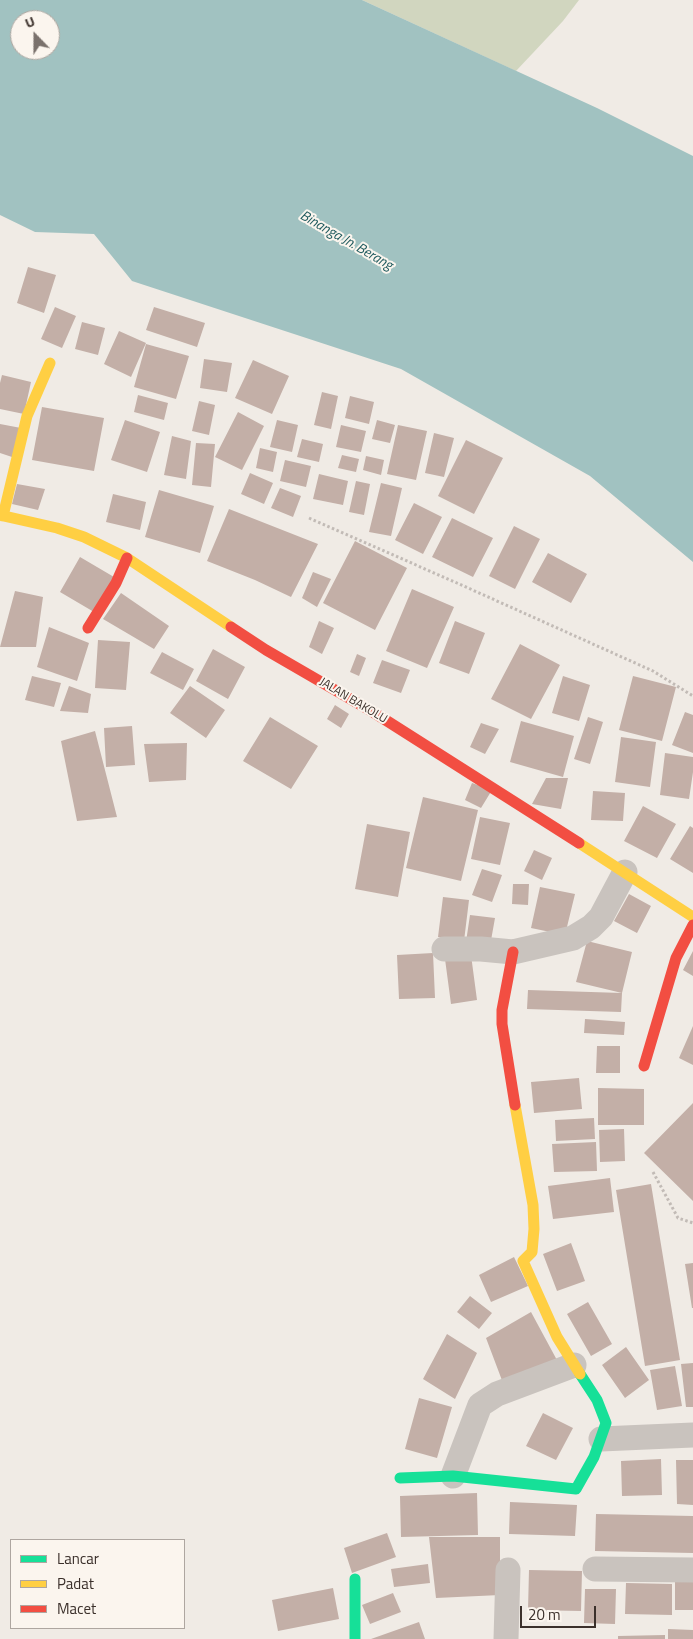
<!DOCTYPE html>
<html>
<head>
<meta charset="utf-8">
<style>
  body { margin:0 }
  #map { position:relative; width:693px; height:1639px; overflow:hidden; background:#f0ebe5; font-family:"Titillium Web",sans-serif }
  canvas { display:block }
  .legend { position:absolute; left:10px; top:1539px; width:175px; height:90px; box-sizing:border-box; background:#fbf5ee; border:1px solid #aea6a0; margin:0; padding:6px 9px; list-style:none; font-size:15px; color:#3b302b }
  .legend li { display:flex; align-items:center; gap:10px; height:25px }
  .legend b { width:25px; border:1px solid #aea6a0 }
  .north { position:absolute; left:10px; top:10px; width:50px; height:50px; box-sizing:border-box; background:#fbf5ee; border:1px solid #aea6a0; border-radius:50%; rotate:338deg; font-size:14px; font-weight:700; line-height:20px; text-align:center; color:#3b302b }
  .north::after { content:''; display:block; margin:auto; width:18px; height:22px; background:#7a716c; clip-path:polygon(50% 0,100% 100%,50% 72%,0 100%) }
  .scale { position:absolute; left:520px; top:1606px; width:76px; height:22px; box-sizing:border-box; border:2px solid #3b302b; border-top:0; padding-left:6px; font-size:15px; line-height:18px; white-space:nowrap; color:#3b302b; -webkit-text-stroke:4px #fbf5ee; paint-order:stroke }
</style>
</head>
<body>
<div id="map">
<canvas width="693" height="1639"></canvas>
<ul class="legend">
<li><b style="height:6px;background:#16e098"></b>Lancar</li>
<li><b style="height:6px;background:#ffcf43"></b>Padat</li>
<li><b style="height:6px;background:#f24e42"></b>Macet</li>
</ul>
<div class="north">U</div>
<div class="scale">20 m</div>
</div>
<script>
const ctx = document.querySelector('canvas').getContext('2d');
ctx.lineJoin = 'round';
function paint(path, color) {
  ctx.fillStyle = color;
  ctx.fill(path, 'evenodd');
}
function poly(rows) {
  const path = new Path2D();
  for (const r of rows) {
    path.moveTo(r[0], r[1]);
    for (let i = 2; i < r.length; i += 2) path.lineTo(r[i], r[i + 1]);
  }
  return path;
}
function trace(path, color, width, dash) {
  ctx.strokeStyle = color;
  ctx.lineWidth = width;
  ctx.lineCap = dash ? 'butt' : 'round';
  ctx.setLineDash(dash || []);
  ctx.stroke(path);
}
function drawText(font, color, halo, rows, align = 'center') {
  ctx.font = font + ' "Titillium Web",sans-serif';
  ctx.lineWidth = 4;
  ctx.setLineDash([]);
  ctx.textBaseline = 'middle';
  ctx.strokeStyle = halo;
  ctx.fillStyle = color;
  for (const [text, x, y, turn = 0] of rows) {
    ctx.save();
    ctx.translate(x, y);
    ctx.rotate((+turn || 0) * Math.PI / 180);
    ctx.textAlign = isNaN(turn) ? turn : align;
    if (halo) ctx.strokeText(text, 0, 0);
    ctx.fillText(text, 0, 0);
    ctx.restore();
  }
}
const green = poly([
  [362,0,579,0,563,21,516,71]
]);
const water = poly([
  [0,0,362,0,597,108,693,156,693,562,590,476,401,369,132,281,94,234,35,232,0,215],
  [20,20,50,20,50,50,20,50]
]);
const building = poly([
  [28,267,56,275,44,313,17,303],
  [55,307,76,316,62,348,41,339],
  [154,307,205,323,197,347,146,330],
  [82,322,105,328,98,355,75,349],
  [119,331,146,343,131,377,104,364],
  [146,344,189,356,176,399,134,387],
  [204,359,232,363,227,392,200,388],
  [253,360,289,376,272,414,235,398],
  [2,375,31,382,24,414,0,409,0,383],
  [322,392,338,396,331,429,314,425],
  [138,395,168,403,164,420,134,412],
  [350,396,374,402,369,424,345,418],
  [199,401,215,405,209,435,192,431],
  [42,407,104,418,94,471,32,460],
  [238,412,264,426,242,470,215,457],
  [125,420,160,432,147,472,111,460],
  [277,420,298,425,292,452,270,447],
  [377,420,395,425,390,443,372,439],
  [0,424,21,428,12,457,0,453],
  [341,425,366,431,361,452,336,447],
  [398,425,427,431,416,480,387,474],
  [434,433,454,438,444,477,425,473],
  [172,436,191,441,186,479,164,475],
  [302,439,323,444,319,462,297,457],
  [466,440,503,458,474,514,438,496],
  [196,443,215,444,211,487,192,485],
  [260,448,277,452,273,472,256,468],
  [342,455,359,459,356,472,338,468],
  [366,456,384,460,381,475,363,470],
  [285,460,311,466,306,487,280,481],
  [250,473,273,483,264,504,241,494],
  [319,474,348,481,343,505,313,499],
  [356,481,370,484,364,515,349,512],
  [381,483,402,488,391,536,369,532],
  [17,484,45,489,38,510,12,504],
  [280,488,301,496,293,517,271,508],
  [159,490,214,506,200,553,145,537],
  [113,494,146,502,140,530,106,522],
  [414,503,442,517,423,554,395,540],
  [229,509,318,544,291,597,255,580,207,561],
  [452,518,493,538,473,577,432,557],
  [514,526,540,539,515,589,489,576],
  [355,541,407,568,375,630,323,603],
  [548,553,587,574,571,603,532,582],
  [80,557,114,577,94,612,60,592],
  [313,572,331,579,317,607,302,598],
  [412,589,454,607,427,668,386,651],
  [15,591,43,597,36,647,0,647],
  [121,593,169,626,154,649,103,619],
  [319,621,334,628,322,654,309,647],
  [455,621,485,633,469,674,439,663],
  [49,627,89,643,77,681,37,667],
  [98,640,130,642,126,690,95,688],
  [520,644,560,665,531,719,491,699],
  [213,649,245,667,228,699,196,681],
  [162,652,194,669,183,690,150,673],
  [357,654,366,658,359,676,350,672],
  [382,660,410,670,401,693,373,683],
  [32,676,61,683,54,707,25,700],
  [563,676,590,685,579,721,552,713],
  [633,676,676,687,662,741,619,730],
  [69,686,91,694,88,713,60,711],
  [190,686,225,710,206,738,170,713],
  [335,705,349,714,341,728,327,719],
  [685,712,693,715,693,753,672,745],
  [270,717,318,746,291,789,243,761],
  [588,717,603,722,590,764,574,759],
  [521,721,574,736,563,777,510,762],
  [481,723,499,729,485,754,470,747],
  [132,726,135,765,106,767,104,728],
  [95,731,117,817,77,821,61,741],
  [621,737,656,742,650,787,615,782],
  [187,743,186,780,149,782,144,744],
  [665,753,693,757,693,772,689,799,660,795],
  [546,778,568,778,561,809,532,804],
  [472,783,492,790,481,808,465,800],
  [593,791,625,793,623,821,591,820],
  [423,797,478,810,461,881,406,868],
  [643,806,676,824,657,858,624,841],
  [480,817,510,823,500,865,471,859],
  [367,824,410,832,398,897,355,889],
  [690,826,693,828,693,873,670,859],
  [534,850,552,858,542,880,524,871],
  [482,869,502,875,492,902,472,895],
  [513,884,529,884,528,905,512,904],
  [540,887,575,894,565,935,531,928],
  [629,894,651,906,637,933,614,921],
  [443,897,469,900,464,941,438,937],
  [470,915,495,918,490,946,466,942],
  [587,941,632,952,622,993,576,982],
  [693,951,693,976,683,970],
  [433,953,435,998,399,999,397,955],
  [471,955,477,1000,451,1004,445,959],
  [528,990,622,993,621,1012,527,1009],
  [585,1019,625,1022,624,1035,584,1033],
  [693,1026,693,1065,679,1058],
  [597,1046,620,1046,620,1073,596,1073],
  [579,1078,582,1109,534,1113,531,1082],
  [598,1088,644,1089,644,1125,598,1125],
  [693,1103,693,1201,644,1153],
  [594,1118,595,1139,556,1141,555,1120],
  [624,1129,625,1161,600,1162,599,1130],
  [596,1142,597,1171,554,1172,552,1144],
  [610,1178,614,1212,553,1219,548,1186],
  [651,1184,680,1360,645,1366,616,1190],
  [571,1243,585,1281,557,1291,543,1254],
  [514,1257,528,1286,491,1302,479,1275],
  [693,1263,693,1308,692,1308,685,1264],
  [470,1296,492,1313,479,1329,457,1312],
  [588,1302,612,1344,591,1356,567,1314],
  [531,1312,558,1362,503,1383,486,1338],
  [447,1334,477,1353,455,1399,423,1379],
  [626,1347,649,1380,625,1398,602,1365],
  [693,1363,693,1407,686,1407,681,1364],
  [675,1366,682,1406,657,1410,650,1370],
  [419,1398,452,1407,437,1458,405,1449],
  [543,1413,573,1428,556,1460,526,1446],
  [661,1459,662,1495,622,1496,621,1461],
  [676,1460,693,1460,693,1505,677,1504],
  [477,1493,478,1535,401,1537,400,1496],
  [510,1502,577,1505,575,1536,509,1534],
  [596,1514,693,1516,693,1553,595,1551],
  [387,1533,396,1557,352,1573,344,1548],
  [429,1537,500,1537,500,1595,436,1598],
  [428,1564,430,1583,394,1587,391,1569],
  [529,1570,582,1571,581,1611,528,1610],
  [675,1578,693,1578,693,1610,675,1610],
  [626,1583,672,1584,672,1615,625,1614],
  [333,1588,339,1619,278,1631,272,1600],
  [585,1589,616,1589,615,1624,584,1623],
  [393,1593,401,1612,370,1624,362,1605],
  [419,1622,425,1639,371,1639],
  [668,1629,693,1630,693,1639,668,1639],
  [665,1635,665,1639,618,1639,618,1636]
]);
const path = poly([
  [309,518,457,583,653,671,693,696],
  [653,1172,678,1218,693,1223]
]);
const street = poly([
  [444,949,481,949,513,952,573,938,591,927,601,917,625,872],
  [601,1439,693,1435],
  [453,1476,480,1405,497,1394,574,1365],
  [595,1569,693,1570],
  [506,1639,508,1570]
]);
const fast = poly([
  [400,1478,453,1476,576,1489,594,1457,606,1423,597,1400,580,1374],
  [355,1579,355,1639]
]);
const slow = poly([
  [0,515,57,528,84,537,127,558,231,627],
  [3,516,27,416,50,363],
  [579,843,693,917],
  [515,1105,533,1205,534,1229,532,1252,523,1261,557,1337,580,1374]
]);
const jam = poly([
  [231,627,266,650,373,712,579,843],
  [88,628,116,583,127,558],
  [513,952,502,1010,502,1024,515,1105],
  [644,1066,676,958,693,925]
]);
const streetNames = [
  ["JALAN BAKOLU",353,701,31]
];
const waterNames = [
  ["Binanga Jn. Berang",346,241,30]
];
paint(green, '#d1d6bf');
paint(water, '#a1c2c1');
paint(building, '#c3afa7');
trace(path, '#c2bbb6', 3, [2.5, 2.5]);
trace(street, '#c9c3be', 25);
trace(fast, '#16e098', 11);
trace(slow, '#ffcf43', 11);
trace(jam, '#f24e42', 11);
drawText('12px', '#3b302b', '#fbf5ee', streetNames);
drawText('italic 14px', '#1f5a5e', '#fbf5ee', waterNames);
</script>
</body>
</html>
